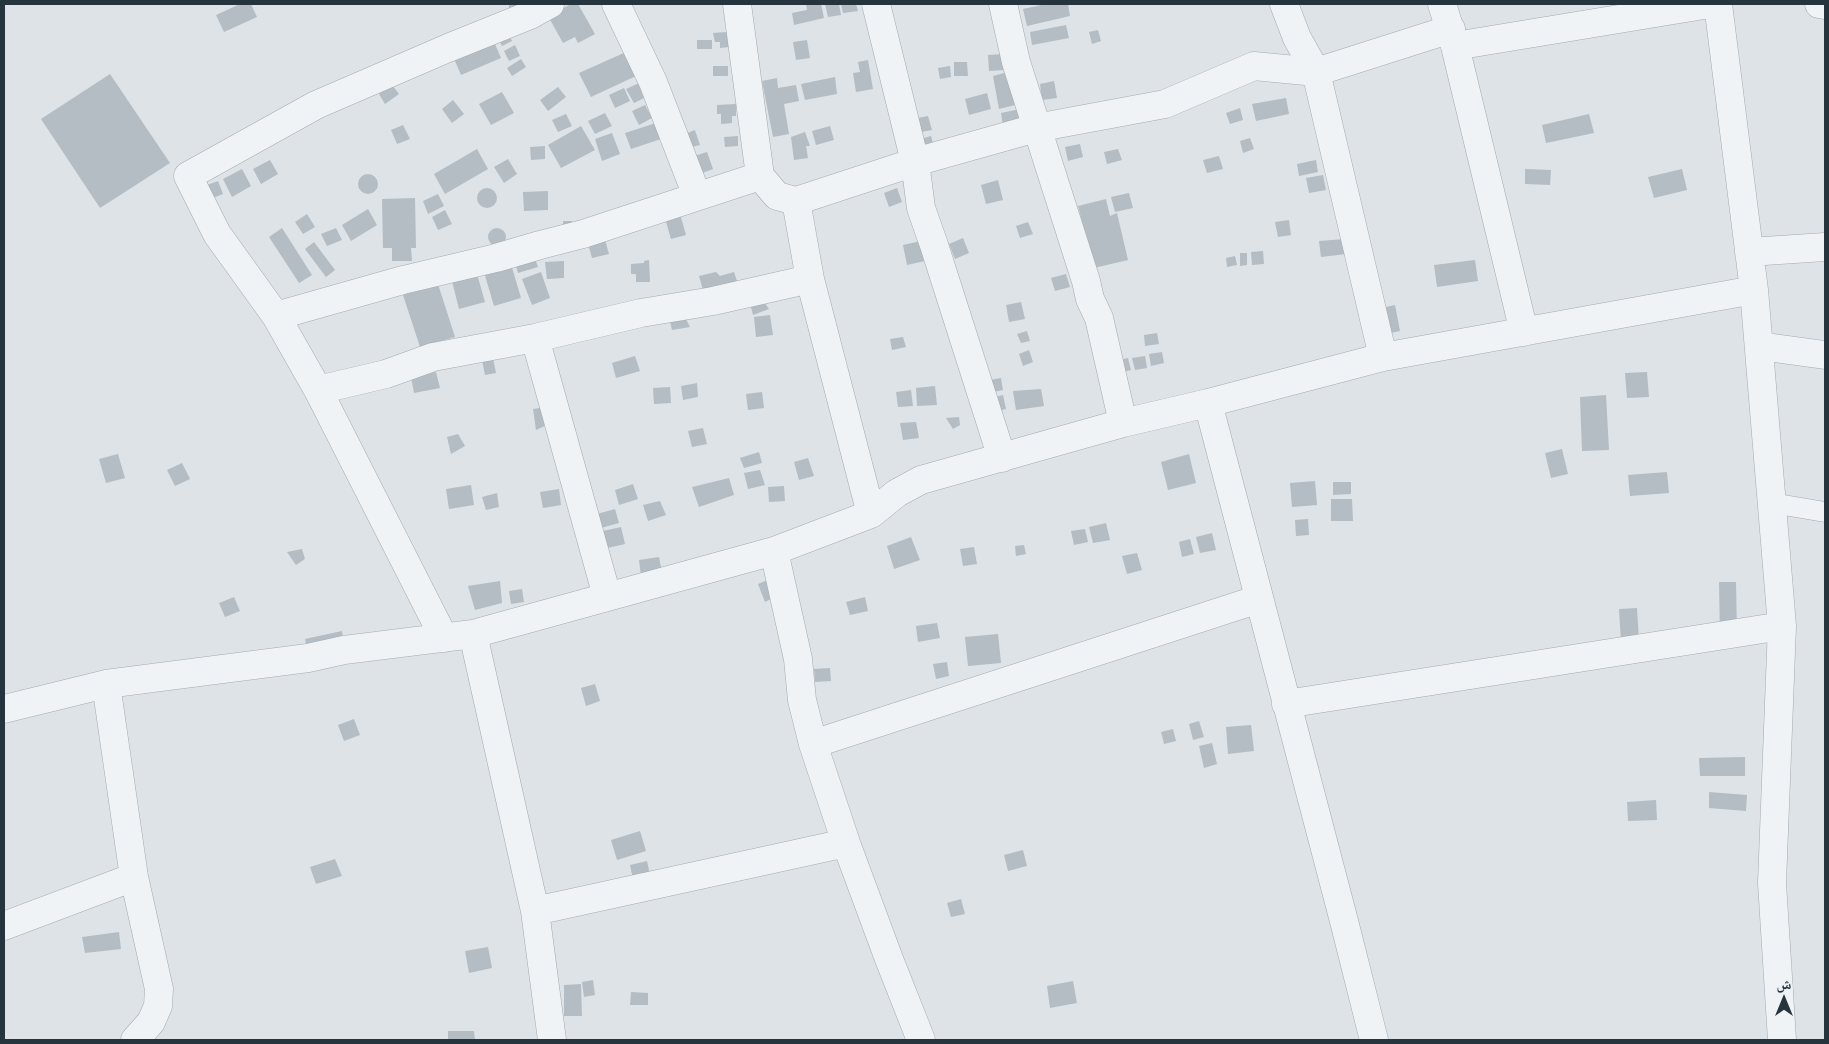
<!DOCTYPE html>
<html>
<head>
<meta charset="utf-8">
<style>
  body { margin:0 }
  #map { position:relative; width:1829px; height:1044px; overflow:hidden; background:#dde3e7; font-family:"Space Grotesk","Noto Naskh Arabic",sans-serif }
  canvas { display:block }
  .frame { position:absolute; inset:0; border:5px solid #26343d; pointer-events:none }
  .north { position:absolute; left:1759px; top:974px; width:50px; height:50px; -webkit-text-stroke:4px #ecf1f5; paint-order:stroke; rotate:0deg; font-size:14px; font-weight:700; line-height:20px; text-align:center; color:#26343d }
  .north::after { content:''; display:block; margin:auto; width:18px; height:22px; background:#26343d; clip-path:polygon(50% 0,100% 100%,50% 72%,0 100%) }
</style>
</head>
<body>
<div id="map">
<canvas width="1829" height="1044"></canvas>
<div class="frame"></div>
<div class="north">ش</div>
</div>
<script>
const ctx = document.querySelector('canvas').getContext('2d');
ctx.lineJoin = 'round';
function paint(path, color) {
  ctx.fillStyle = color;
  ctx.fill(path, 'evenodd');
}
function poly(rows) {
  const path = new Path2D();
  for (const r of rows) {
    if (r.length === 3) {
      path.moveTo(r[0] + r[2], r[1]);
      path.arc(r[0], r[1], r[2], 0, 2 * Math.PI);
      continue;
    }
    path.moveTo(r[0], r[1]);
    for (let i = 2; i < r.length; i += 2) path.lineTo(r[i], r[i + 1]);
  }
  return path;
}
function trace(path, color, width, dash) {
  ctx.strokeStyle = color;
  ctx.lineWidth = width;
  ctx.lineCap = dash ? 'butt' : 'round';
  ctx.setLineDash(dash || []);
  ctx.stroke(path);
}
const building = poly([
  [240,4,251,4,257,17,224,32,216,15],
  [509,4,544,4,509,9],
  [571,4,578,4,595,34,578,43,575,37,563,43,548,16],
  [806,4,821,4,824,18,794,25,792,13,807,10],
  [825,4,839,4,841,15,828,17],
  [841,4,856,4,858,11,843,13],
  [1046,4,1068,4,1070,16,1027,26,1023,9],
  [1066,25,1069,38,1032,45,1030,32],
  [506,28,512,41,502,46,496,34],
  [1098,30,1101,41,1092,44,1089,32],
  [727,32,729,47,720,48,720,42,715,42,713,33],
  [492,37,501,58,461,75,452,54],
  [697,40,712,40,712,49,697,49],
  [807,40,810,58,796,60,793,42],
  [515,45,520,56,509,61,504,51],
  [626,52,636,76,591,97,579,73],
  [1004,54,1004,70,989,71,988,55],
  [521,59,526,67,512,76,507,68],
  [868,60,873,89,856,92,853,73,860,72,858,62],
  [954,62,967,62,968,76,954,76],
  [713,66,728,66,728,76,713,76],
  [950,66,951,77,940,79,938,68],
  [1008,72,1015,105,999,109,993,76],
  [110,74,170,163,100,208,41,119],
  [835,77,837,94,805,100,801,84],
  [777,78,778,88,796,85,799,101,784,104,789,134,773,137,762,81],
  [1054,81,1057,98,1042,100,1040,84],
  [639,83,646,97,634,103,626,89],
  [392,85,399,94,385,104,379,94],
  [558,87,566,97,548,111,540,100],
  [624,88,630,101,615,108,609,95],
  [502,92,514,113,491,125,479,104],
  [987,93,991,109,969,115,965,99],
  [1286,98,1289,114,1256,121,1252,104],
  [453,100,464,114,452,123,442,109],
  [736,104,736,116,732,116,732,123,721,124,721,114,717,114,717,105],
  [645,105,652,118,639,125,632,111],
  [1240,108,1243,120,1230,124,1226,113],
  [1020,109,1022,122,1003,126,1001,113],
  [605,113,612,126,595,134,588,121],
  [566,114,572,126,558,132,552,120],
  [1589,114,1594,133,1546,143,1542,125],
  [928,116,932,130,916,133,913,119],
  [656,123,661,139,631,149,625,133],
  [403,125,410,139,397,144,391,130],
  [581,126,595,150,561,168,548,145],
  [830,126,834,140,816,145,812,131],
  [695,130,700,145,684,149,679,136],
  [805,132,810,146,806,146,808,158,794,160,791,137],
  [612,133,620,154,602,161,595,139],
  [738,136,738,146,725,147,724,137],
  [931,136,935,151,920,154,917,140],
  [1250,138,1254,149,1243,153,1240,141],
  [1080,144,1083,157,1068,161,1065,147],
  [545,146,545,159,531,160,530,147],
  [477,149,488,169,445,194,434,174],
  [1118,149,1122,160,1107,164,1104,152],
  [707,152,713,169,697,175,691,157],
  [1219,156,1223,169,1207,173,1203,160],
  [508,159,517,174,504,183,494,167],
  [270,160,278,174,261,184,253,169],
  [1316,160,1318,172,1299,176,1297,164],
  [242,169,251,186,232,197,223,179],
  [1525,169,1551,170,1550,185,1525,184],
  [1682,169,1687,190,1654,198,1648,177],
  [368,184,10],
  [1323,175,1326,190,1309,193,1306,178],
  [998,180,1003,200,986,204,981,185],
  [218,181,223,194,213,198,207,185],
  [897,188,902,202,889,207,884,193],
  [487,198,10],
  [548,191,548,210,524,211,523,192],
  [1129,193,1133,208,1115,212,1111,197],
  [438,194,444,206,428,214,423,201],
  [415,198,416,248,411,248,412,261,392,261,392,248,383,248,382,199],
  [1106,199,1110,216,1117,213,1128,260,1094,268,1078,206],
  [368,209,377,225,351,241,342,225],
  [445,210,452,224,438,230,432,217],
  [307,214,315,227,303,234,295,222],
  [680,214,686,235,671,239,665,218],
  [1289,220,1291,235,1278,237,1275,222],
  [563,221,572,221,572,234,563,234],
  [1028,222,1033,234,1020,238,1016,226],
  [497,237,9],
  [282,228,312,275,299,283,269,237],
  [336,228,342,240,327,246,321,234],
  [604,236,609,254,592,258,587,240],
  [963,238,969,253,955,259,949,244],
  [1345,239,1346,254,1321,257,1319,241],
  [921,241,925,261,907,265,903,245],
  [314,242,335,270,326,277,305,249],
  [1263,251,1264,264,1252,265,1251,252],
  [1240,253,1247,253,1247,265,1240,266],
  [534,256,538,267,518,273,515,263],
  [1235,256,1237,265,1227,267,1226,258],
  [649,260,650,282,636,282,636,274,631,274,631,264,644,263,644,261],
  [1475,260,1478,281,1437,287,1434,265],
  [564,261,564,278,547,279,545,262],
  [511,264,521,298,494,306,484,272],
  [541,272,550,298,532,305,522,279],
  [716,272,720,276,734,272,739,287,705,297,699,276],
  [477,274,485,302,459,309,452,281],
  [1066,274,1070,287,1055,291,1051,278],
  [437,281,455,337,420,347,402,292],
  [760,296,769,309,753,315,749,299],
  [1021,302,1025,319,1009,322,1006,305],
  [1395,305,1400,331,1382,335,1377,309],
  [668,313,683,313,690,327,672,330],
  [770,315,773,335,756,337,754,317],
  [1027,331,1030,341,1021,343,1017,334],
  [1157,333,1159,344,1145,346,1144,335],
  [903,337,906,347,892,350,890,339],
  [1029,350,1033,362,1023,366,1019,354],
  [1162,352,1164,363,1151,366,1149,354],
  [635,356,640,371,616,378,612,363],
  [1145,356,1147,368,1135,370,1132,358],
  [493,358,496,373,485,375,482,360],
  [1128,358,1131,370,1119,373,1116,361],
  [436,372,440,388,414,393,411,377],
  [1647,372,1649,397,1627,398,1625,373],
  [1001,378,1003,390,988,393,985,381],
  [697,383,698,397,683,400,681,386],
  [935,386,937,405,917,406,916,388],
  [670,387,671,403,654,404,653,388],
  [1041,389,1044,406,1016,410,1013,391],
  [911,390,913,406,898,407,896,392],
  [762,392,764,408,748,410,746,394],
  [1003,395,1006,409,990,413,987,399],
  [1606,395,1609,450,1582,451,1580,397],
  [547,407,549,424,536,430,533,409],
  [959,417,960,425,953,429,946,418],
  [916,422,919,438,903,440,900,423],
  [703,428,707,444,692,447,688,431],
  [458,434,465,446,451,454,447,437],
  [1562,449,1568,474,1551,478,1545,453],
  [759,452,762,463,744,468,740,458],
  [118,454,125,478,106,483,99,459],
  [1189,454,1196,483,1168,490,1161,462],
  [808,458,814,476,799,480,794,462],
  [182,463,190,479,175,486,167,470],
  [760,470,765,485,748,489,744,473],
  [1667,472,1669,493,1630,496,1628,475],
  [729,478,734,495,699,507,692,487],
  [1315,481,1317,505,1292,507,1290,483],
  [1333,482,1351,482,1351,494,1333,495],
  [633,484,638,499,619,505,615,490],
  [471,485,474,505,449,509,446,489],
  [784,486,785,501,769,502,768,487],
  [559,489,561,505,543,508,540,492],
  [497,493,499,507,486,510,482,497],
  [1331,499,1352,499,1353,521,1331,521],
  [660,501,666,515,648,521,643,505],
  [615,509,619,523,601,528,597,514],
  [1308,519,1309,535,1296,536,1295,520],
  [1106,523,1110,540,1093,543,1089,527],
  [621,527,625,544,607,548,603,531],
  [1085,529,1088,542,1074,545,1071,531],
  [1212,533,1216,550,1200,553,1196,537],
  [911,537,920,560,894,569,887,546],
  [1190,539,1194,554,1182,557,1179,542],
  [1024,545,1026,554,1016,556,1015,546],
  [974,547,977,564,963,566,960,549],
  [302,549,305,559,296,565,287,552],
  [1137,553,1142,570,1127,574,1122,556],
  [659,557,662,572,641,576,639,560],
  [772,578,779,595,765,602,758,584],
  [500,581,502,603,475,610,468,586],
  [1719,582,1736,582,1737,636,1720,636],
  [522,589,524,602,511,604,509,591],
  [234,597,240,611,225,617,219,603],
  [865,597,868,611,850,615,846,602],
  [1637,608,1639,641,1621,642,1619,609],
  [937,623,940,638,918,642,916,626],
  [342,631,344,648,308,655,305,639],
  [998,634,1001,663,968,666,965,637],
  [947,662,949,676,936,679,933,664],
  [830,668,831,681,815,682,814,669],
  [595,684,600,701,586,706,581,688],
  [354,719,360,735,344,741,338,725],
  [1199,721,1204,737,1193,740,1189,724],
  [1251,725,1254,751,1228,754,1226,727],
  [1173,729,1176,741,1164,744,1161,732],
  [1212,743,1217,764,1204,768,1199,746],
  [1745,757,1745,776,1700,776,1699,758],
  [1709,792,1747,795,1746,811,1709,808],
  [1656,800,1657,820,1628,821,1627,802],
  [640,831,646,851,617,860,611,840],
  [1023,850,1027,866,1008,871,1004,855],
  [335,859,342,876,316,884,310,867],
  [647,861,650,875,633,879,630,865],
  [961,899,965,914,951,917,947,903],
  [119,932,121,949,85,953,82,937],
  [488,947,492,968,469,973,465,951],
  [593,980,595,995,584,997,582,982],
  [1073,981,1077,1003,1050,1008,1047,986],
  [581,984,582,1016,564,1016,564,985],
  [631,992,648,993,648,1005,630,1005],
  [448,1031,474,1031,475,1040,448,1040]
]);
const service = poly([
  [1772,503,1825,512]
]);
const minor = poly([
  [616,4,653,82,697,196],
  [737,4,760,176,777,196,796,201,810,279,871,514],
  [876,4,915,162,921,208,934,245,1002,458],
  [1003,4,1016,62,1086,281,1090,299,1099,318,1123,423],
  [1284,4,1297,38,1316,72,1383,357],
  [1442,4,1455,46,1524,332],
  [1718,4,1754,290,1782,626,1772,883,1782,1040],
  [1819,4,1825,5],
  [1455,46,1710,4],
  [796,201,915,162,1036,128,1165,104,1254,66,1316,72,1451,29],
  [1749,252,1825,247],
  [276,316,403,280,496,258,540,245,583,234,760,176],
  [535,338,607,596],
  [1759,346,1825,355],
  [318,390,386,374,433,357,535,338,641,313,713,301,810,279],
  [1208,403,1345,925,1374,1040],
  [774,551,798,659,802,700,813,744,846,843,889,959,921,1040],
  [473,634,535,911,552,1040],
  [444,638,318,390,276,316,217,234,188,176,316,105,448,48,530,15,550,4],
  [106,684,134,877,159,989,158,1006,151,1022,135,1040],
  [1286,704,1782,626],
  [4,709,106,684,308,658,344,650,473,634,774,551,871,514,897,493,921,480,1123,423,1208,403,1383,357,1754,290],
  [813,744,1259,599],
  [535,911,846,843],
  [4,926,134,877]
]);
paint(building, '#b4bdc4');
trace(service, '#a2abb1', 21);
trace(minor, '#a2abb1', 29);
trace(service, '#f0f3f5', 20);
trace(minor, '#f0f3f5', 28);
</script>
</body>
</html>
